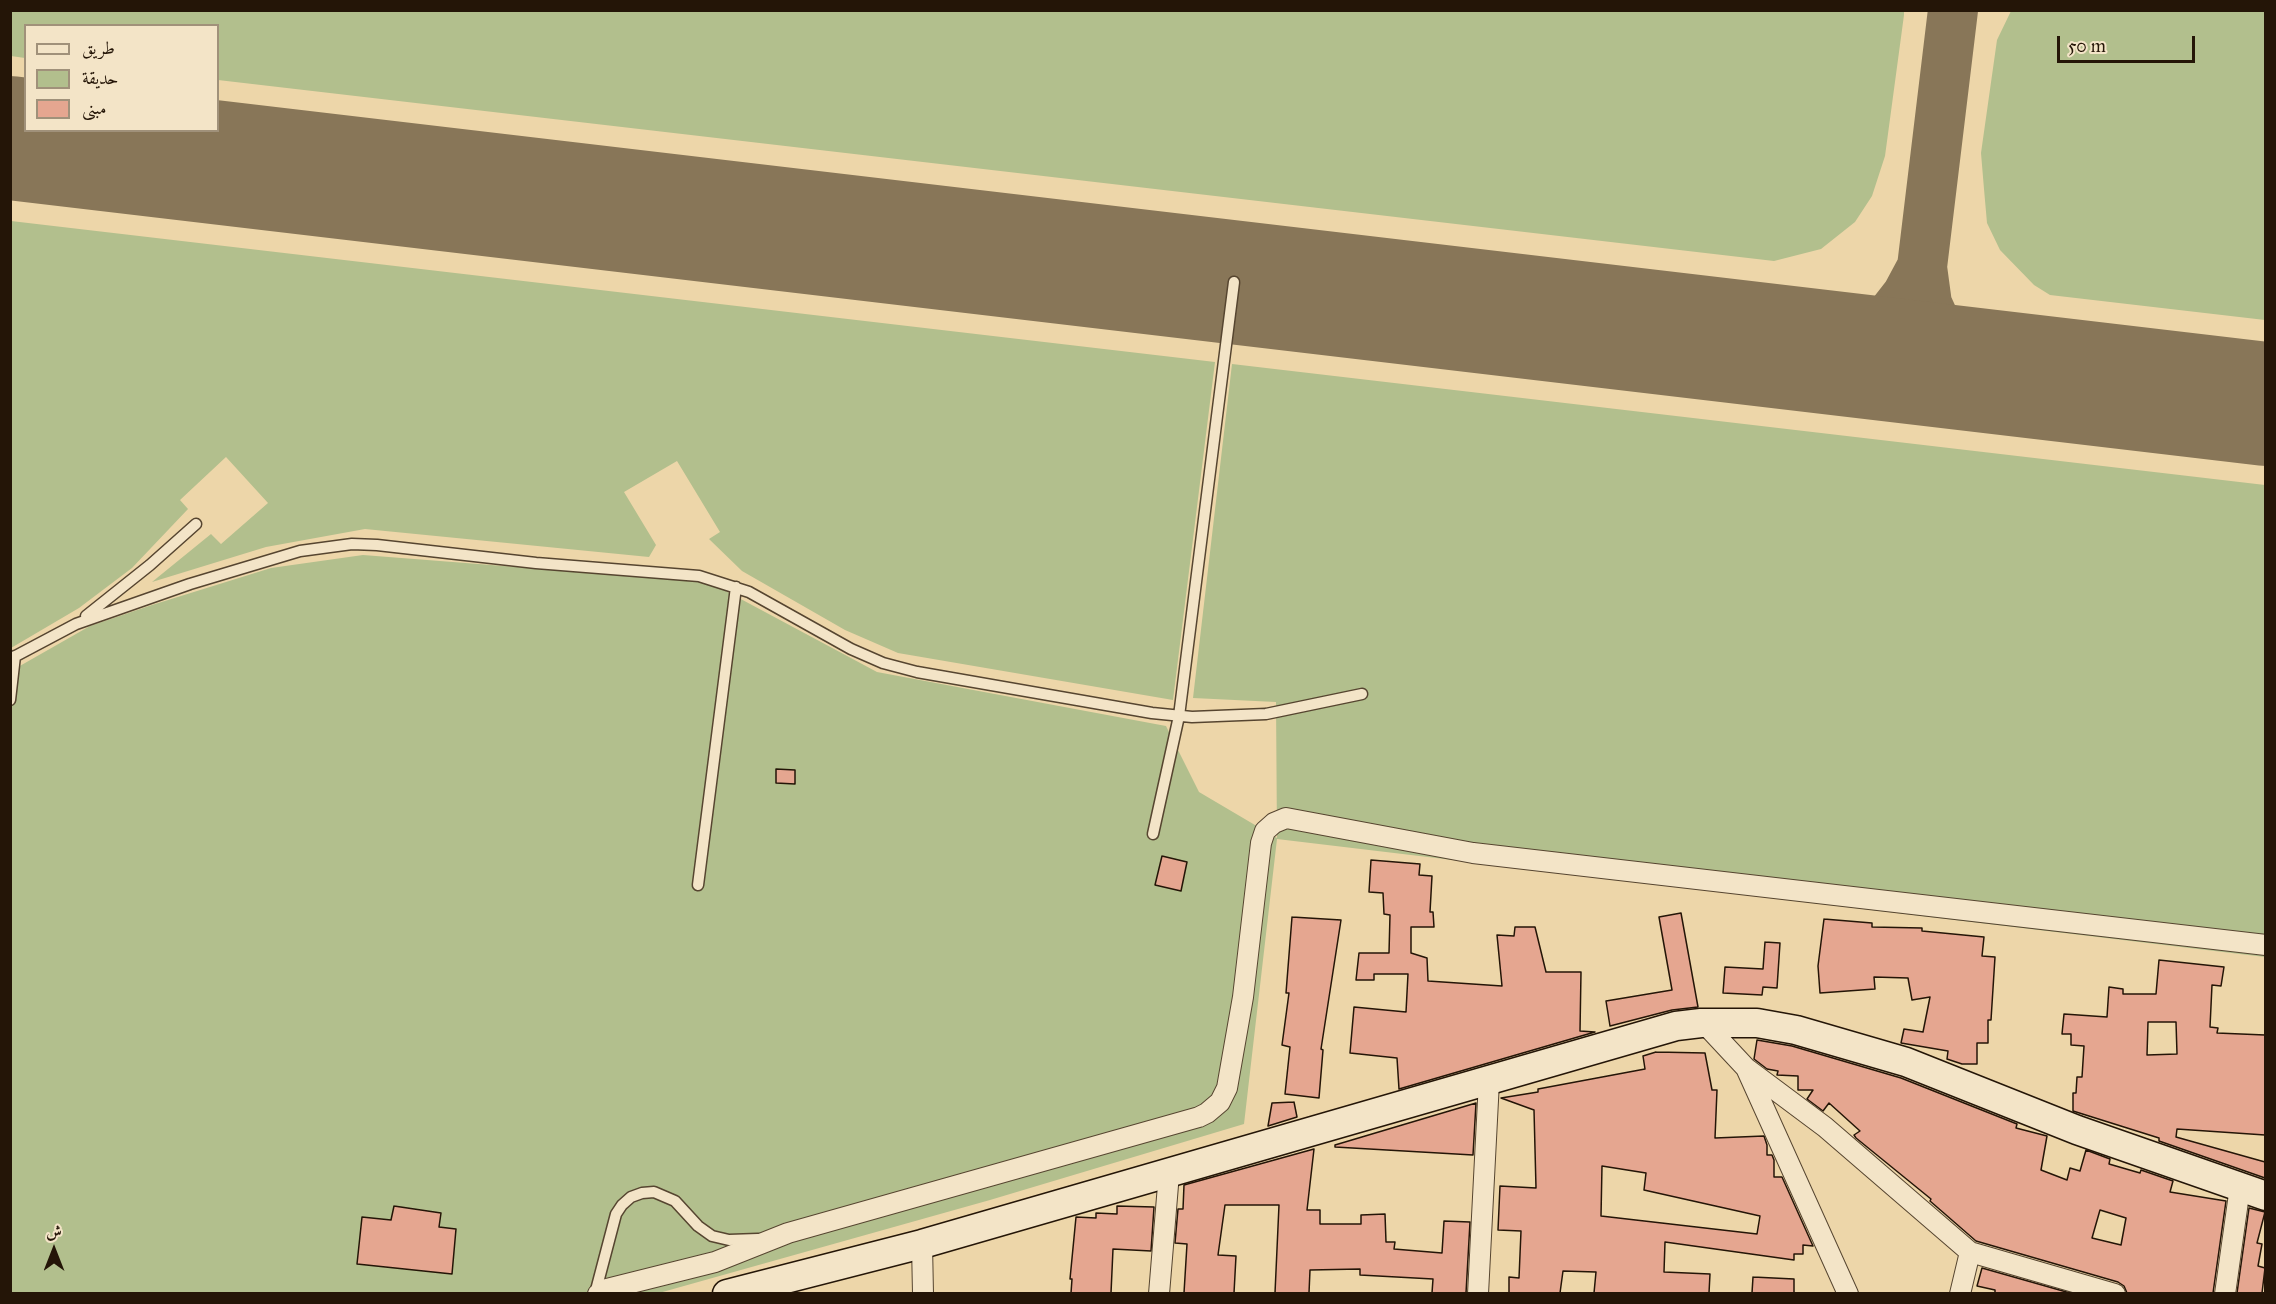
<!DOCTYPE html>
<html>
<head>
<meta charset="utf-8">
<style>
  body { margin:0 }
  #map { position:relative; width:2276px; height:1304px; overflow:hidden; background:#edd6a9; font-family:"IM FELL Great Primer",Amiri,serif }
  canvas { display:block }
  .frame { position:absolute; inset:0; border:12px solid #241507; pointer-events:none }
  .legend { position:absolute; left:24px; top:24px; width:195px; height:108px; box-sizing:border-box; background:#f3e4c7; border:2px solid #a0917a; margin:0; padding:8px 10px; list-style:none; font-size:18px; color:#241507 }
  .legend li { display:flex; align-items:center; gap:12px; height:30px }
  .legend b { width:30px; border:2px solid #a0917a }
  .north { position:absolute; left:24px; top:1220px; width:60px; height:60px; -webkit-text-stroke:4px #f3e4c7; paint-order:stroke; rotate:0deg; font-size:16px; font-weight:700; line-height:24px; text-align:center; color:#241507 }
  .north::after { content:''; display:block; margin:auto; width:21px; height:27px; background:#241507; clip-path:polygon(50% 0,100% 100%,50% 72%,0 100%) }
  .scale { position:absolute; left:2057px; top:36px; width:138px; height:27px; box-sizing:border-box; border:3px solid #241507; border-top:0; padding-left:8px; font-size:18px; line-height:21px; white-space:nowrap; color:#241507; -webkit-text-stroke:4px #f3e4c7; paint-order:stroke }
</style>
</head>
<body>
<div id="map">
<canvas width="2276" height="1304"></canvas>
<div class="frame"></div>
<ul class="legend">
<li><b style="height:8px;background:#f3e4c7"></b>طريق</li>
<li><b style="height:16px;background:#b2bf8d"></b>حديقة</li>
<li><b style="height:16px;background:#e5a690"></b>مبنى</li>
</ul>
<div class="north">ش</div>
<div class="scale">50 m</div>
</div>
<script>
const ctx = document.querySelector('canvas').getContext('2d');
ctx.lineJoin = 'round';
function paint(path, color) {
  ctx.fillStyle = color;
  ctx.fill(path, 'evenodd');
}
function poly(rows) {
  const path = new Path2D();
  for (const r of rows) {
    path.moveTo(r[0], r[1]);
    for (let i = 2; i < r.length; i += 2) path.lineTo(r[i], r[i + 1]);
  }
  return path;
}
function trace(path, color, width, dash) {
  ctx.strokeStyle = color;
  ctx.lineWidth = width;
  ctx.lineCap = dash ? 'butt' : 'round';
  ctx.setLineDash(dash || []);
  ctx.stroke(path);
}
const green = poly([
  [11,10,1904,10,1904,15,1885,156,1872,196,1855,222,1821,249,1774,261,218,80,218,26,26,26,25,58,11,56],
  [2249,11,2265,12,2265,320,2050,295,2034,285,2000,250,1987,223,1984,189,1981,153,1997,40,2011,11],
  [11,221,1215,362,1173,700,898,653,845,630,742,571,709,539,720,532,677,461,624,492,656,545,649,557,365,529,266,547,152,582,211,534,221,544,268,503,226,457,180,500,188,509,132,568,79,608,11,648],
  [1232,364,2265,485,2265,957,1277,839,1244,1124,990,1200,659,1293,11,1294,11,671,90,626,152,605,271,568,363,555,709,582,877,672,1166,726,1199,792,1277,838,1276,702,1193,698]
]);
const taxiway = poly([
  [1922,267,1927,304,1937,326,1983,370],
  [1828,352,1859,340,1886,322,1907,295,1922,267,1953,10]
]);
const runway = poly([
  [10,138,2266,404]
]);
const building = poly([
  [776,769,795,770,795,784,776,783,776,769],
  [1162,856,1187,862,1181,891,1155,885,1162,856],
  [1371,860,1420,864,1419,875,1432,876,1430,912,1433,912,1434,927,1411,927,1411,953,1427,958,1428,981,1502,986,1497,935,1514,936,1515,927,1535,927,1546,972,1581,972,1580,1031,1595,1032,1399,1089,1397,1058,1350,1053,1354,1007,1406,1012,1408,974,1374,974,1374,980,1356,980,1359,953,1389,953,1390,915,1384,914,1383,893,1369,892,1371,860],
  [1681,913,1698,1007,1672,1010,1610,1026,1606,1001,1672,990,1659,917,1681,913],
  [1292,917,1341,920,1321,1049,1323,1050,1319,1098,1285,1094,1290,1047,1282,1045,1289,993,1286,993,1292,917],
  [1824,919,1872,923,1872,927,1922,928,1922,931,1984,937,1982,956,1995,957,1991,1020,1988,1020,1988,1043,1977,1043,1977,1064,1962,1064,1947,1059,1948,1051,1901,1043,1904,1029,1923,1032,1930,997,1912,1000,1908,978,1874,977,1875,989,1820,993,1818,966,1824,919],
  [1765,942,1780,943,1777,988,1763,987,1762,995,1723,993,1725,967,1763,969,1765,942],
  [2159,960,2224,967,2221,986,2212,985,2210,1027,2218,1028,2217,1033,2265,1035,2265,1135,2177,1129,2176,1137,2265,1162,2265,1178,2159,1141,2159,1138,2073,1111,2073,1093,2076,1093,2077,1077,2082,1077,2084,1046,2071,1045,2071,1034,2062,1034,2064,1014,2107,1017,2109,987,2123,989,2123,994,2156,994,2159,960],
  [2148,1022,2176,1022,2177,1054,2147,1055,2148,1022],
  [1757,1040,1792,1046,1901,1078,2017,1124,2016,1128,2047,1136,2041,1170,2067,1180,2070,1168,2080,1171,2086,1150,2110,1159,2109,1164,2140,1173,2141,1170,2173,1181,2170,1192,2226,1201,2213,1293,2127,1293,2124,1286,2118,1282,1976,1241,1930,1201,1931,1199,1856,1138,1854,1135,1860,1131,1829,1103,1823,1111,1807,1099,1813,1090,1798,1090,1798,1076,1777,1075,1778,1071,1767,1069,1754,1059,1757,1040],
  [2100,1210,2126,1218,2121,1245,2092,1238,2100,1210],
  [1656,1052,1705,1053,1712,1090,1717,1090,1715,1138,1764,1136,1767,1145,1767,1155,1772,1155,1774,1160,1774,1177,1782,1177,1813,1246,1803,1245,1803,1254,1794,1254,1794,1260,1665,1242,1664,1272,1710,1274,1709,1293,1594,1293,1596,1272,1563,1271,1560,1293,1509,1293,1509,1277,1519,1278,1521,1231,1498,1230,1500,1186,1536,1188,1534,1110,1501,1098,1538,1092,1538,1089,1645,1069,1643,1056,1656,1052],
  [1602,1166,1646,1173,1644,1190,1760,1216,1757,1234,1601,1216,1602,1166],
  [1294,1102,1297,1117,1268,1126,1272,1103,1294,1102],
  [1476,1103,1473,1155,1335,1147,1335,1145,1476,1103],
  [1314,1149,1307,1210,1320,1210,1320,1224,1361,1224,1361,1215,1385,1214,1386,1242,1395,1242,1394,1249,1442,1253,1444,1221,1470,1222,1466,1293,1432,1293,1433,1279,1360,1275,1360,1269,1310,1270,1309,1293,1275,1293,1279,1205,1225,1205,1218,1255,1236,1256,1234,1293,1184,1293,1187,1244,1175,1243,1178,1209,1183,1209,1184,1185,1314,1149],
  [394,1206,441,1213,439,1227,456,1229,452,1274,357,1264,362,1217,391,1220,394,1206],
  [1117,1206,1154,1207,1151,1251,1113,1249,1111,1293,1071,1293,1072,1279,1070,1279,1076,1217,1096,1218,1096,1213,1117,1214,1117,1206],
  [2249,1208,2265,1212,2257,1243,2262,1244,2258,1266,2265,1268,2262,1293,2237,1293,2249,1208],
  [1982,1268,2070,1293,1995,1293,1995,1290,1977,1286,1982,1268],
  [1753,1277,1794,1279,1794,1293,1752,1293,1753,1277]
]);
const lane = poly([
  [86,616,150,565,196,524],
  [10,659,76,624,190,584,300,551,352,544,377,545,536,563,699,576,749,592,851,649,883,663,917,672,1152,713,1192,717,1266,714,1362,694],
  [10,700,15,656],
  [1153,834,1179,716,1234,282],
  [698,885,736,587],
  [595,1294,616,1214,622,1205,631,1197,642,1193,654,1192,675,1201,698,1226,712,1236,729,1240,758,1239]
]);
const street = poly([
  [1704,1023,1746,1068,1848,1294],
  [1746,1068,1825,1127,1970,1252,2115,1294],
  [922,1244,923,1294],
  [598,1294,607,1289,715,1262,788,1233,1199,1117,1207,1113,1220,1102,1227,1088,1243,997,1261,843,1265,831,1274,823,1286,818,1473,853,2266,945],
  [1159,1294,1169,1173],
  [1478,1294,1489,1081],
  [1960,1294,1970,1252],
  [2225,1294,2240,1187]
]);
const secondary = poly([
  [727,1294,922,1244,1676,1026,1701,1023,1757,1023,1796,1030,1906,1062,2077,1130,2266,1196]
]);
paint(green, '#b2bf8d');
trace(taxiway, '#887658', 50);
trace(runway, '#887658', 124);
paint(building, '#e5a690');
trace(building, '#241507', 1.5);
trace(lane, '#564530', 13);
trace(street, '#564530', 22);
trace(secondary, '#241507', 31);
trace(lane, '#f3e4c7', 10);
trace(street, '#f3e4c7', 20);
trace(secondary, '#f3e4c7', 28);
</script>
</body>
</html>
